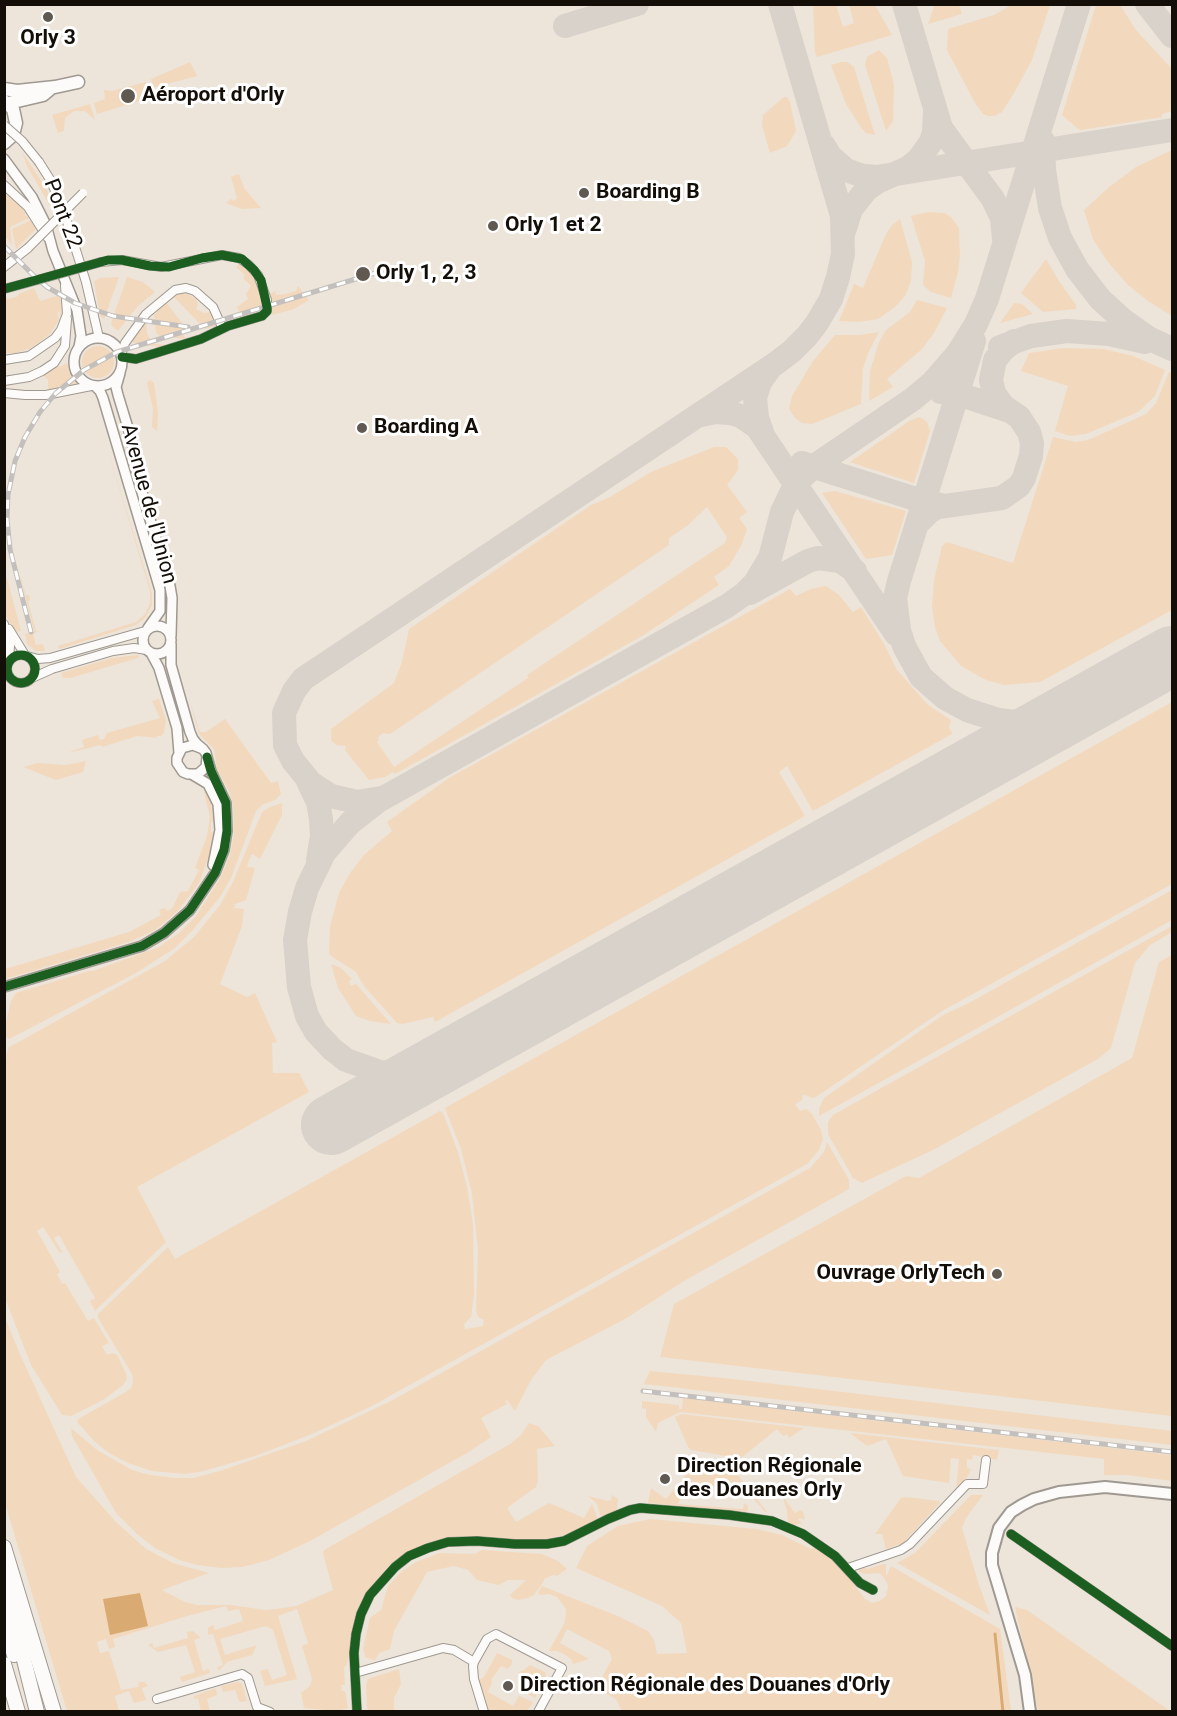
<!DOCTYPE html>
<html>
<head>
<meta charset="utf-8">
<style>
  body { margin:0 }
  #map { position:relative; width:1177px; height:1716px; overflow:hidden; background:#ede4da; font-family:Roboto,sans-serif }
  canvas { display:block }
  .frame { position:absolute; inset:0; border:6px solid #140e08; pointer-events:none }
</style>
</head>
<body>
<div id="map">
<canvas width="1177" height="1716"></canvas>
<div class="frame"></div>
</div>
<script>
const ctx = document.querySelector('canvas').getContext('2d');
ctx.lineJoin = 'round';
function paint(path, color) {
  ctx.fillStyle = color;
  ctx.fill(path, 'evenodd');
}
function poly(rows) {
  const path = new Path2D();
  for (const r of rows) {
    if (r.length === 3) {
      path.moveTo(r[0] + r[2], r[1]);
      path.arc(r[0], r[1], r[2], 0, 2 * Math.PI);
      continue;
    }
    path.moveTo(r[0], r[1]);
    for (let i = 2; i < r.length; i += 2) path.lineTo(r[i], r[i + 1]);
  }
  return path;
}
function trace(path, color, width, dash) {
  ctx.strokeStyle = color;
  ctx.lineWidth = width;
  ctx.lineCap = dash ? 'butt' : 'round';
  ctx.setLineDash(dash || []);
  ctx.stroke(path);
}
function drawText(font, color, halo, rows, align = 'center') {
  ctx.font = font + ' Roboto,sans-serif';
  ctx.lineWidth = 6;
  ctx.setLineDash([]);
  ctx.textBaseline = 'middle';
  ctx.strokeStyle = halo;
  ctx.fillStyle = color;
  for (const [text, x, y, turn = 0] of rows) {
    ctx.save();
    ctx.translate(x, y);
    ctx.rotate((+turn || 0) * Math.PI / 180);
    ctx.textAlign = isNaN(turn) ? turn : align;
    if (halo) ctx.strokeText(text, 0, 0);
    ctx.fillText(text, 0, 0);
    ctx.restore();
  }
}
const green = poly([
  [935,4,959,5,962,14,928,24],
  [813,5,836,5,843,27,854,23,849,5,875,5,892,35,817,57,815,52],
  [1011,5,1050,5,1032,60,1014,93,1002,112,994,116,988,116,983,114,975,103,947,50,948,29,994,15],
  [1096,5,1120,5,1136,30,1172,69,1172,111,1162,114,1162,117,1081,130,1077,128,1062,115],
  [879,50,887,58,894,85,893,121,886,131,865,65,867,57],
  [190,62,197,76,155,87,153,89,151,79],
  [841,62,847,62,854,67,875,135,866,133,862,129,846,104,831,65],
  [146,82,151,95,149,98,97,114,94,103,105,99,104,90,112,91],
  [784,97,787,97,790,102,796,131,787,146,770,153,762,125,763,115],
  [90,104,95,120,85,111,74,111,65,118,64,131,58,133,52,115],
  [1172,150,1172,316,1148,301,1128,285,1107,261,1093,239,1084,210,1108,188,1136,167],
  [22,152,46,188,55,208,53,211,27,166],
  [239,174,244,188,261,208,242,209,226,203,231,199,234,201,237,198,231,177],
  [4,193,19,205,26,213,25,216,28,215,29,218,10,227,12,245,5,236],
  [929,212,944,213,951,217,959,228,960,255,958,272,951,298,931,292,923,285,925,261,911,216],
  [900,219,912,262,911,281,905,296,895,307,878,319,858,322,839,321,854,284,863,288,886,234,892,225],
  [31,220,36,229,16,249,12,229],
  [1046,259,1059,281,1076,305,1076,309,1043,312,1021,293],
  [239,264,247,269,256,280,263,307,260,313,259,310,253,312,255,315,242,319,237,307,248,299,246,294,251,286,243,278,245,275,236,267],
  [119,277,104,319,100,316,94,281,100,278],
  [127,277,143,282,155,292,138,306,118,331,112,326,111,323],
  [298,286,309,300,294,309,272,315,270,294,275,291,276,295,285,294,296,291],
  [34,288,40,301,60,295,62,310,60,318,59,311,57,312,59,320,50,334,31,348,16,353,5,353,5,299,8,298,10,299,18,296,18,294],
  [179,293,185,293,195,298,198,304,196,309,204,313,211,312,217,326,205,329,173,296],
  [917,300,947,308,934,333,922,349,887,379,893,387,869,401,870,371,879,342,886,330,910,312],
  [166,302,182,323,185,339,160,336,156,333,154,315],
  [1014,303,1022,304,1033,314,1000,323],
  [146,320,147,334,151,340,156,344,168,345,168,347,158,350,156,346,133,345,135,344,131,339],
  [879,332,869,351,863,368,861,404,812,424,802,423,795,418,789,409,792,396,813,361,835,335,860,335],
  [98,362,16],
  [1063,348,1104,349,1133,356,1165,370,1155,396,1138,412,1086,434,1070,436,1055,431,1068,386,1021,371,1029,353],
  [67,363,71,377,78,386,48,391,48,380,43,375,58,364,60,367],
  [1169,372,1172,373,1172,610,1040,682,1004,685,986,680,961,666,940,641,935,627,932,607,934,580,942,546,947,542,1013,563,1053,437,1076,442,1088,440,1146,414,1156,403],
  [150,380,154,383,158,413,157,431,152,427,153,408,147,383],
  [920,417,927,422,930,431,914,483,850,462,911,420],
  [714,447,726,447,738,459,738,470,727,485,747,512,739,518,747,529,741,546,729,566,714,577,719,585,642,636,395,774,393,772,385,777,369,780,345,750,346,746,336,745,331,740,331,729,394,683,402,662,409,629,591,505,610,497,651,472],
  [707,507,727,537,725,543,527,675,528,678,394,767,377,742,379,740,378,737,383,733,390,734,669,545,669,538,687,526],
  [108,451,152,593,152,605,145,618,136,625,59,649,58,646,136,622,145,614,150,603,150,591],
  [835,491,906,511,892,555,866,559,822,493],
  [18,569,26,595,29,595,30,600,28,601,36,631,39,631,33,634,36,645,43,644,45,651,36,651,27,644,25,634,34,631],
  [4,571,8,582,21,631,14,632,5,614],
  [826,586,839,595,853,612,861,607,884,644,897,670,928,705,951,720,949,727,952,734,813,811,787,766,779,772,805,816,435,1022,433,1017,402,1024,397,1023,364,986,356,972,331,956,329,953,330,927,339,893,350,873,365,854,392,831,387,822,449,778,790,589,796,596,811,589],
  [137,655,139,656,138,658,70,678,63,678,61,673,112,658],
  [159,699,166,721,164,733,161,736,157,736,157,738,137,736,102,747,101,745,67,753,84,747,82,740,98,735,100,740,104,739,107,733,160,718,152,701],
  [189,699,200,732,206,732,225,719,271,783,278,781,281,794,275,800,262,805,256,811,231,878,220,897,192,931,175,948,136,973,9,1039,6,1037,6,1022,11,1001,16,993,89,971,93,971,159,947,179,933,196,916,221,877,230,855,234,834,233,805,229,791,217,769,214,749,199,734],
  [1172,702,1172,884,942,1011,816,1097,812,1098,803,1094,802,1100,795,1104,800,1111,806,1109,812,1114,821,1130,823,1139,819,1150,807,1164,370,1407,312,1434,255,1456,204,1471,185,1474,152,1471,128,1463,109,1453,95,1442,78,1423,77,1420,80,1418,124,1393,131,1388,133,1382,132,1374,98,1318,98,1314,168,1247,175,1259,440,1111,443,1113,458,1152,467,1187,473,1225,474,1295,471,1317,464,1324,465,1329,483,1326,484,1320,478,1317,476,1310,478,1250,472,1193,461,1149,445,1108],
  [86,761,83,772,56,780,23,767,38,763,66,765],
  [205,790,211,802,213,816,213,822,211,822,211,832,213,832,209,856,199,883,177,912,155,930,129,942,5,979,5,969,129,932,161,915,159,910,164,908,168,911,173,907,180,892,188,891,199,870,195,868,207,836,210,817,204,792],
  [282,803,282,815,260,859,252,854,249,860,247,867,255,868,246,900,235,904,234,908,244,909,242,926,220,984,247,997,255,993,277,1042,272,1043,273,1073,299,1073,309,1092,137,1187,166,1242,95,1311,90,1301,95,1298,59,1235,54,1238,62,1252,60,1253,43,1227,37,1231,60,1272,57,1274,62,1284,65,1283,88,1321,94,1318,109,1343,102,1346,107,1355,112,1353,117,1355,126,1373,127,1379,123,1385,103,1400,71,1416,62,1415,31,1365,5,1298,4,1079,7,1052,9,1047,13,1045,165,961,194,937,220,905,233,882,262,812,270,807],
  [1172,890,1172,920,819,1116,819,1109,824,1098,943,1015,967,1004],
  [1172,926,1172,932,1150,945,1135,963,1111,1048,1098,1059,933,1150,868,1180,862,1183,853,1178,828,1134,828,1122,833,1115],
  [1172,955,1172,1416,660,1357,674,1304,906,1176,919,1178,1132,1058,1159,962],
  [331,964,340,967,352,979,349,981,351,986,356,984,391,1024,370,1021,356,1016,338,988],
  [827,1142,849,1180,849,1189,684,1281,625,1319,546,1360,531,1380,515,1411,507,1400,505,1401,507,1404,481,1418,491,1437,467,1453,310,1541,269,1560,242,1567,221,1568,198,1565,179,1560,155,1548,137,1534,116,1513,72,1436,71,1428,97,1450,132,1470,150,1475,176,1478,193,1478,220,1471,306,1441,391,1401,810,1168,824,1152],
  [4,1315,19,1352,76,1477,116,1522,146,1549,173,1563,209,1573,162,1590,185,1602,197,1605,231,1605,265,1610,276,1609,296,1606,333,1590,323,1553,324,1550,510,1444,521,1435,529,1423,538,1426,555,1446,537,1449,538,1482,536,1487,507,1508,516,1522,549,1503,584,1518,592,1504,598,1519,565,1535,534,1541,471,1536,444,1538,427,1543,389,1565,363,1597,350,1639,350,1654,346,1666,344,1667,345,1685,341,1685,342,1691,345,1691,348,1708,337,1711,304,1708,301,1693,310,1686,312,1679,302,1646,308,1643,297,1609,278,1616,297,1679,265,1686,260,1671,268,1669,272,1680,287,1675,273,1630,266,1626,220,1639,225,1655,257,1645,252,1655,227,1662,219,1671,217,1667,223,1665,213,1634,208,1635,208,1628,213,1625,215,1630,243,1621,239,1609,228,1611,226,1606,187,1616,113,1639,115,1647,109,1649,106,1639,97,1642,100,1653,109,1651,121,1690,138,1687,139,1682,145,1682,148,1686,142,1688,146,1700,134,1703,129,1691,115,1696,119,1711,67,1711,5,1503],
  [650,1371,733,1379,1172,1431,1172,1445,644,1384],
  [683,1398,1172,1455,1172,1481,1127,1475,1104,1475,1104,1459,680,1412,658,1423,656,1432,646,1417,646,1409,642,1408,642,1401,679,1405,679,1409,682,1409],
  [682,1414,804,1428,789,1438,787,1434,783,1436,777,1429,736,1462,734,1470,768,1513,764,1511,752,1497,744,1493,743,1489,685,1483,678,1504,743,1509,744,1503,748,1506,748,1510,746,1512,648,1503,651,1488,666,1499,690,1470,725,1473,727,1458,726,1456,691,1450,688,1447,675,1417],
  [850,1433,999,1450,997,1460,973,1455,972,1460,967,1459,967,1468,971,1469,970,1471,968,1476,956,1489,959,1459,951,1458,949,1483,903,1476,886,1439,867,1446],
  [612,1495,618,1499,617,1510,601,1518,597,1504,588,1496,608,1501,611,1500],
  [782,1495,795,1513,800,1510,803,1512,805,1520,800,1518,798,1520,803,1523,794,1525,788,1522,787,1510],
  [971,1495,983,1495,966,1518,962,1528,979,1585,990,1615,897,1563,915,1553],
  [906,1497,939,1501,940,1503,903,1543,886,1549,882,1534,875,1534,901,1498],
  [650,1519,756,1529,782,1535,811,1549,816,1547,837,1562,865,1599,872,1603,880,1601,886,1596,888,1586,886,1581,880,1573,866,1574,859,1572,858,1568,862,1566,867,1569,884,1564,886,1564,886,1577,891,1566,1000,1629,1011,1711,622,1711,616,1699,600,1690,595,1690,612,1659,609,1651,567,1629,560,1643,589,1659,573,1664,571,1659,564,1654,557,1651,549,1651,565,1622,566,1609,557,1597,549,1594,540,1595,538,1593,542,1586,620,1617,648,1631,654,1640,657,1654,687,1653,681,1623,662,1606,576,1568,587,1546,618,1526],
  [482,1550,542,1554,558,1561,567,1569,557,1576,553,1575,544,1579,544,1581,534,1595,528,1598,518,1600,512,1598,510,1595,526,1580,508,1580,499,1585,477,1580,468,1570,454,1566,427,1572,394,1631,390,1649,379,1653,375,1660,366,1658,363,1649,370,1618,381,1610,388,1586,402,1571,416,1562,440,1553,475,1554],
  [1015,1607,1027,1610,1170,1711,1038,1711],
  [193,1631,199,1636,200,1638,194,1640,203,1671,209,1669,210,1673,182,1682,180,1677,195,1672,186,1645,158,1652,148,1645,152,1643,154,1648,188,1638,187,1632],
  [497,1653,512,1660,512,1664,508,1669,501,1666,491,1680,492,1682,488,1692,513,1706,519,1696,533,1702,527,1711,488,1710,479,1680,484,1677],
  [530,1665,545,1672,546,1676,535,1698,524,1692,523,1689,527,1679,518,1672,524,1670],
  [399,1669,401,1684,394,1698,394,1711,370,1711,367,1708,366,1685,368,1679],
  [238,1682,242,1684,247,1701,242,1702,239,1701,235,1690,223,1692,221,1686],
  [216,1688,217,1695,207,1699,210,1711,201,1711,198,1698,194,1699,194,1696]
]);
const water = poly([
  [140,1593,148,1626,110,1635,103,1599]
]);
const stream = poly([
  [995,1634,1003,1712]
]);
const taxiway = poly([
  [904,4,941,128,993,199,1002,218,1004,239],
  [1147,4,1172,36],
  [565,26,637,4],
  [1043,141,1044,170,1050,208,1060,238,1077,269,1100,299,1123,320,1150,339,1172,349],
  [824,146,830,156,846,170,863,176,877,177,1172,130],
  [844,231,851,209,866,190,879,181,908,168,919,159,931,142,934,132,935,112],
  [974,341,899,581,895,598,899,630,904,646,921,677,945,698,967,710,998,720,1016,722,1052,718,1077,709],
  [1000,347,1031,336,1067,331,1109,334,1145,342],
  [941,392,958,394,1010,411],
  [701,415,716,412,730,413,741,416,757,427,896,634],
  [762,432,757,418,755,398,760,382,770,368],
  [802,463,925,502,941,505],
  [918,523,930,511,938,507,1002,498,1019,486,1024,478,1031,456,1032,443,1029,432,1019,417,1003,406,994,393,991,380,995,360,1003,350,1014,341],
  [750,593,808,561,818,558,840,561,855,571],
  [308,781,318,802,321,819,322,836,318,860],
  [381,798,357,802,331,796,311,783,293,761,285,745,284,713,294,691,303,679,775,364,792,351,807,336,817,323,831,299,838,277,843,254,842,216,780,4],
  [452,1058,418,1072,399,1074,380,1072,346,1060,332,1049,316,1032,307,1016,299,987,295,940,300,912,307,888,324,853,350,823,378,801,727,606,744,594,755,583,770,558,782,512,796,483,813,467,913,399,932,383,958,353,976,324,987,299,1079,4]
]);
const runway = poly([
  [331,1125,1172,656]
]);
const minor = poly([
  [39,162,51,181,64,212,86,282,99,338],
  [4,185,28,207,47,237],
  [101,262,122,260,161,267,222,255,239,258,249,265,258,275,267,300,267,311,262,316,228,326,201,339,156,353,136,359,122,357],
  [4,267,28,248],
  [4,289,41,279],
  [121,355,125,343,146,314,175,290,186,288,195,291,213,307,221,325],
  [4,360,29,356,55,338,61,330,67,314,65,286],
  [4,381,29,377,42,371,54,363,65,346,67,319],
  [4,393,25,395,46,395,91,386],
  [4,624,10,645,9,661],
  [9,629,25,655],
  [21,669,14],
  [27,656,38,659,50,658,145,631],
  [32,678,52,669,113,651,134,648,147,650],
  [1011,1534,1172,1646],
  [848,1568,901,1550,910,1544,967,1484,983,1484,986,1460],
  [474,1662,487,1639,496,1634,562,1668,538,1712],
  [355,1673,436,1650,443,1648,454,1650,474,1662,473,1666,474,1679,484,1712],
  [157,1699,242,1674,248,1678,257,1707,270,1712],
  [357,1712,354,1653,356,1634,361,1614,370,1595,395,1567,409,1556,428,1548,448,1542,477,1541,515,1544,547,1544,564,1541,608,1519,630,1510,640,1508,729,1515,772,1521,803,1534,835,1556,860,1583,873,1590]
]);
const tertiary = poly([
  [4,159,32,197,46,225,53,251,77,310,81,336,79,347],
  [98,362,24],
  [120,373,116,387,118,395,132,441,138,479,170,586,172,598,171,636],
  [95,386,100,391,103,398,160,590,160,611,148,628],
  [157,640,14],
  [171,644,171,665,190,732,193,739,197,744,203,749,206,753,207,757,206,767,198,774,188,774,183,772,177,763,177,758,182,748,193,745,203,749],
  [151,653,159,668,177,728,179,753],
  [193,775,208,784,218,804,220,830,213,865],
  [4,987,142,946,164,933,190,910,215,873,224,850,227,831,226,803,211,771,207,757]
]);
const secondary = poly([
  [1030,1712,1025,1675,992,1565,992,1553,999,1528,1011,1512,1022,1505,1034,1499,1059,1492,1105,1487,1172,1494]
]);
const primary = poly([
  [4,89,17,91,55,87,78,82],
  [4,101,13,109,16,123,13,135,4,143],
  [9,103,43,95,49,90]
]);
const trunk = poly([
  [4,1580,37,1712],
  [4,1623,14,1655],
  [4,1664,18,1712]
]);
const motorway = poly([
  [4,1547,54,1712]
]);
const rail = poly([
  [4,246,34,276,47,287,75,303,113,316,188,327],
  [31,632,10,549,7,519,8,495,15,461,25,437,40,412,56,393,84,370,117,352,382,271],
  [643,1391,1172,1452]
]);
const minorBridge = poly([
  [4,125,22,141,39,162],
  [28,248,83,193],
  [41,279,101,262]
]);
const cycleway = poly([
  [4,289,108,260,122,260,150,266,169,267,202,258,222,255,242,259,254,270,261,280,267,307,267,311,262,316,228,326,201,339,156,353,136,359,122,357],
  [21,669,14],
  [4,987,142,946,164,933,190,910,215,873,224,850,227,831,226,803,211,771,207,757],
  [1011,1534,1172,1646],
  [357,1712,354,1653,356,1634,361,1614,370,1595,395,1567,409,1556,428,1548,448,1542,477,1541,515,1544,547,1544,564,1541,608,1519,630,1510,640,1508,729,1515,772,1521,803,1534,835,1556,860,1583,873,1590]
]);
const markers = [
  [48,17,6,"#605952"],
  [128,96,8,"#605952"],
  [584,193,6,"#605952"],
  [493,226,6,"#605952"],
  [363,274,8,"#605952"],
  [362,428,6,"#605952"],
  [997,1274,6,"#605952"],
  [665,1479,6,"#605952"],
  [508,1686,6,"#605952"]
];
const poiNames = [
  ["Orly 3",48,39,"center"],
  ["Aéroport d'Orly",142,96],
  ["Boarding B",596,193],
  ["Orly 1 et 2",505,226],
  ["Orly 1, 2, 3",376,274],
  ["Boarding A",374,428],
  ["Ouvrage OrlyTech",985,1274,"right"],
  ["Direction Régionale",677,1467],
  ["des Douanes Orly",677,1491],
  ["Direction Régionale des Douanes d'Orly",520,1686]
];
const streetNames = [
  ["Pont 22",62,214,69],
  ["Avenue de l'Union",148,504,75]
];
paint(green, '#f2d9bd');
paint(water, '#d9ab72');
trace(stream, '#d9ab72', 3);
trace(taxiway, '#d8d2cb', 24);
trace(runway, '#d8d2cb', 60);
trace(minor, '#9f9991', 10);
trace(tertiary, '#9f9991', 12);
trace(secondary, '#9f9991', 14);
trace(primary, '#9f9991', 15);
trace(trunk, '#9f9991', 16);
trace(motorway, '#9f9991', 16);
trace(minor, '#fcfbf9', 8);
trace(tertiary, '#fcfbf9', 9);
trace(secondary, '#fcfbf9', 10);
trace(primary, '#fcfbf9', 12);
trace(trunk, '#fcfbf9', 14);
trace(motorway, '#fcfbf9', 14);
trace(rail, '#c2bfbc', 5);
trace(rail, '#fff', 3, [9]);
trace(minorBridge, '#9f9991', 10, []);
trace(minorBridge, '#fcfbf9', 8);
trace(cycleway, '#1b5e20', 9);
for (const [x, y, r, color] of markers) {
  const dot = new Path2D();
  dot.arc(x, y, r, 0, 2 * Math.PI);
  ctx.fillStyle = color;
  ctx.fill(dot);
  trace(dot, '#fff', 2);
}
drawText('bold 21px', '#140e08', '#fff', poiNames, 'left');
drawText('21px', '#140e08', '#fff', streetNames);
</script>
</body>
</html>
